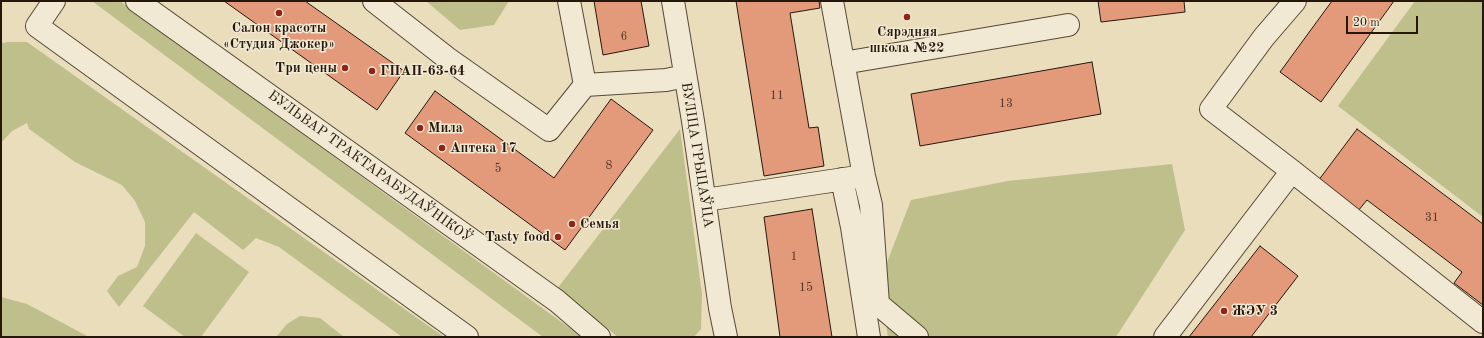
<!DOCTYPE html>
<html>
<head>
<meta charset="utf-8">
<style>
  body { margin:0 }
  #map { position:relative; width:1484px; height:338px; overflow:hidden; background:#e9ddbc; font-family:"Old Standard TT",serif }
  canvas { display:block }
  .frame { position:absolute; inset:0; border:2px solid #26170b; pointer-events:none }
  .scale { position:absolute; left:1346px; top:16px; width:72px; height:18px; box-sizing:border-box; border:2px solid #26170b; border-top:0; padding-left:5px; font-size:12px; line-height:14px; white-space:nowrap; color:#26170b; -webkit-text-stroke:3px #f1e9d3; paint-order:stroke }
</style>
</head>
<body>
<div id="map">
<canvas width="1484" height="338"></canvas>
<div class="frame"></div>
<div class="scale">20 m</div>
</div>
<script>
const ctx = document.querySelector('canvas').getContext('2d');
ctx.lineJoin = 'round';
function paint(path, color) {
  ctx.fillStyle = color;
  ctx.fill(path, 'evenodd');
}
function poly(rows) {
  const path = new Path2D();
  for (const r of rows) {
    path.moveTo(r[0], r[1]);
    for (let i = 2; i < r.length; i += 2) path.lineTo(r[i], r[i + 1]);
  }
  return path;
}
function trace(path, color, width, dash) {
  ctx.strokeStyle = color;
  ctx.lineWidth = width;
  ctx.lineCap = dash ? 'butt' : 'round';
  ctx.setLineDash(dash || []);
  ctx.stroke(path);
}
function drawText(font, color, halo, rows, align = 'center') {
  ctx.font = font + ' "Old Standard TT",serif';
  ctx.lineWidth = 3;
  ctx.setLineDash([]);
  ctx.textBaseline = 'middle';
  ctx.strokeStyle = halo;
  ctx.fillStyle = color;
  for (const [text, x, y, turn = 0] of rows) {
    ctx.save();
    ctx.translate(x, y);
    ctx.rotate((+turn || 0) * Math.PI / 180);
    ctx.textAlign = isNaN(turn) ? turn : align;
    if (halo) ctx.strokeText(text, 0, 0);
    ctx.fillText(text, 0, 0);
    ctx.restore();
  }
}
const green = poly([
  [92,1,120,1,582,337,543,337],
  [426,1,509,1,494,25,460,30],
  [1415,1,1483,1,1483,217,1338,106],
  [8,42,27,42,444,337,402,337,279,247,256,238,243,250,194,212,119,307,107,291,118,276,137,267,145,246,145,222,135,201,122,185,75,162,29,129,27,123,12,131,1,143,1,43],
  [680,129,702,294,701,329,694,337,618,337,557,289],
  [1172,164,1185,230,1116,337,888,337,879,283,911,200,1008,181],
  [196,233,249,272,201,337,185,337,143,306],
  [1,297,27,304,89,337,1,337],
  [300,316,320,318,344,337,276,337,287,324]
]);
const building = poly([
  [224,1,305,1,404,71,377,110,224,1],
  [594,1,641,1,649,46,603,55,594,1],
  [736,1,819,1,820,8,790,13,809,128,818,127,824,166,764,176,736,1],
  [1098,1,1184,1,1185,12,1101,22,1098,1],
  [1332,1,1394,1,1321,102,1280,72,1332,1],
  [1092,62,1101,114,920,146,911,94,1092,62],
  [435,91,554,178,611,99,653,130,565,250,405,133,435,91],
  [1357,129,1483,224,1483,305,1454,283,1462,272,1367,200,1358,211,1318,181,1357,129],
  [812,209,832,337,780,337,764,217,812,209],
  [1260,246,1298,276,1251,337,1189,337,1260,246]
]);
const minor = poly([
  [54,1,37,26,467,337],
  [137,1,557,301,599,337],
  [374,1,447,58,549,130,585,85,666,80,685,76],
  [569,1,585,85],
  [673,1,693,121,720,308,726,337],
  [832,1,864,176,871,205,878,304,917,337],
  [1295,1,1264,37,1211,109,1292,171,1483,322],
  [843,63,1068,25],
  [842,179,852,227,869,337],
  [705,200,864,176],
  [1165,337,1292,171]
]);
const markers = [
  [279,13,4,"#8f2418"],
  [907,17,4,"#8f2418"],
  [345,68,4,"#8f2418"],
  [372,71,4,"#8f2418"],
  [420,128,4,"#8f2418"],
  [442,148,4,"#8f2418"],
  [572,224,4,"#8f2418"],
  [558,237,4,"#8f2418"],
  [1224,311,4,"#8f2418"]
];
const numberNames = [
  ["6",624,37],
  ["11",777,96],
  ["13",1006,104],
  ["8",609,166],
  ["5",498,169],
  ["31",1432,218],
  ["1",794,257],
  ["15",806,288]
];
const poiNames = [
  ["Салон красоты",279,28,"center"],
  ["«Студия Джокер»",279,44,"center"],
  ["Сярэдняя",907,32,"center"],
  ["школа №22",907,48,"center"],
  ["Три цены",337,68,"right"],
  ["ГПАП-63-64",380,71],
  ["Мила",428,128],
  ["Аптека 17",450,148],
  ["Семья",580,224],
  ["Tasty food",550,237,"right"],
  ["ЖЭУ 3",1232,311]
];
const streetNames = [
  ["ВУЛІЦА ГРЫЦАЎЦА",697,155,81],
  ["БУЛЬВАР ТРАКТАРАБУДАЎНІКОЎ",370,167,36]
];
paint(green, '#bebf8b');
paint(building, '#e39a7a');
trace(building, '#26170b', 1);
trace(minor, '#574837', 24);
trace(minor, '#f1e9d3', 22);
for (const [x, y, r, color] of markers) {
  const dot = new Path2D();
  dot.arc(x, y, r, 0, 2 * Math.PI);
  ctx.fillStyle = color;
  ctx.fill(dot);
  trace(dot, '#f1e9d3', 1.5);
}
drawText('12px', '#553827', null, numberNames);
drawText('bold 14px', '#26170b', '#f1e9d3', poiNames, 'left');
drawText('14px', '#26170b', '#f1e9d3', streetNames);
</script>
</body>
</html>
